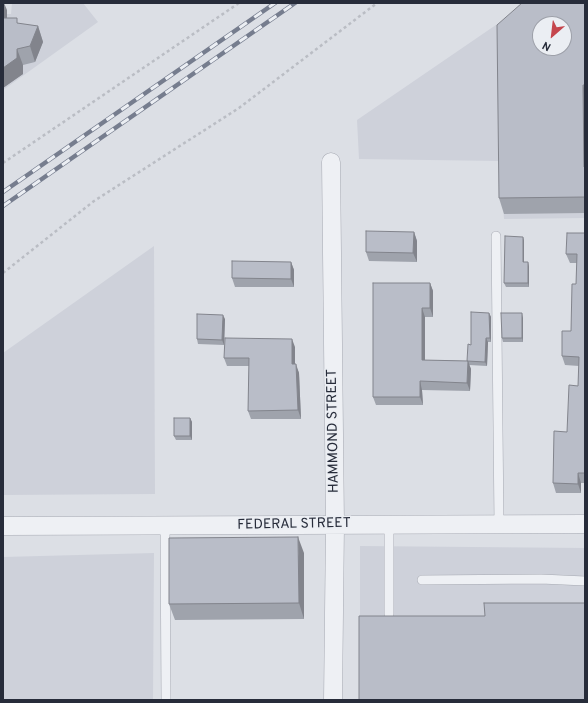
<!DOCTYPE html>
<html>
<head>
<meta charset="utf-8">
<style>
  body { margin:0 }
  #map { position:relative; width:588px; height:703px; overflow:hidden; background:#dcdfe5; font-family:Overpass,sans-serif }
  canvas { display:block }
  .frame { position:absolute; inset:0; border:4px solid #272c3a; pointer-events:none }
  .north { position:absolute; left:532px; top:16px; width:40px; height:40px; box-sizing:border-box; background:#ebeef3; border:1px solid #9da0a9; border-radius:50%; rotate:208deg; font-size:11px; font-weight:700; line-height:16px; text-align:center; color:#272c3a }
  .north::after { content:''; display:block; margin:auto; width:14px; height:18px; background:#c5464d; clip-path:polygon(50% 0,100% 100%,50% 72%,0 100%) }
</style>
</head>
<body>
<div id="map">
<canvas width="588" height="703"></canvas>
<div class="frame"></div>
<div class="north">N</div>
</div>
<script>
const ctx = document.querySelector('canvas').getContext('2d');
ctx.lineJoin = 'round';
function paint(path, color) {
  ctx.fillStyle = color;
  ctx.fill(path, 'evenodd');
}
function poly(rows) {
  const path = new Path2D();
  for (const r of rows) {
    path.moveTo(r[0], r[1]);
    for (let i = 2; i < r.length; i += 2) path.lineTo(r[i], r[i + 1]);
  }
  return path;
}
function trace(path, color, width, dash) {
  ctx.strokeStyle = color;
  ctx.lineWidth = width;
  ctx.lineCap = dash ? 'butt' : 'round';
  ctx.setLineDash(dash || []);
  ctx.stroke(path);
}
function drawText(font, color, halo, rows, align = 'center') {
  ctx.font = font + ' Overpass,sans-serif';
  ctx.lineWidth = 3;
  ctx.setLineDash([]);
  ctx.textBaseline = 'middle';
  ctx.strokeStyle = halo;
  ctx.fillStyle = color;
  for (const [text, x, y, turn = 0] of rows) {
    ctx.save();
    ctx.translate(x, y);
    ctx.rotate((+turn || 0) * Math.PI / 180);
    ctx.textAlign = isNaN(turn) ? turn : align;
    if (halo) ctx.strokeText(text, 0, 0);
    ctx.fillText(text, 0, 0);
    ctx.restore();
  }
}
const built = poly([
  [12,3,83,3,98,22,3,90,3,14,11,14],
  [528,3,585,3,585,218,504,219,500,161,359,159,357,120],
  [540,24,564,24,564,48,540,48],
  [154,246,155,494,3,495,3,353],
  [360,546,585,548,585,700,360,700],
  [154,553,153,700,3,700,3,557]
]);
const path = poly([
  [3,163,239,3],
  [3,273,94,201,239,108,377,3]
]);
const service = poly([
  [496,236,499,524],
  [165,526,166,700],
  [422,580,541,579,585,581],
  [389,614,389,525]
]);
const minor = poly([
  [331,162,335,525,333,700],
  [3,526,585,524]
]);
const rail = poly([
  [3,192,275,3],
  [3,206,295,3]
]);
const wall = poly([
  [585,3,585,213,504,214,499,198],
  [7,10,7,18,19,24,38,26,43,42,35,62,23,65,23,74,3,88],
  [414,232,417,241,417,262,369,261,366,252],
  [585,233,585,483,581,483,581,493,556,493,553,483,567,432,578,386,579,366,565,365,562,356,571,331,576,284,577,263,570,263,566,254],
  [523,237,524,241,524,262,528,262,529,267,529,287,506,287,504,283],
  [291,262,294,270,294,287,235,287,232,278],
  [430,283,433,291,433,317,425,317,425,360,467,361,471,345,489,313,491,317,491,342,488,342,487,366,469,365,471,369,470,391,422,390,423,405,376,405,373,397],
  [523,318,523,342,503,342,502,338],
  [225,319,224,345,198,344,197,339],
  [295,347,295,364,299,373,301,419,251,419,248,411,249,366,227,366,224,358],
  [190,418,192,422,192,440,176,440,174,436],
  [304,553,304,619,175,620,169,604]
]);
const shadedWall = poly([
  [3,3,4,3,7,10,7,34,3,23],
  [38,26,43,42,35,62,30,46],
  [17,49,23,65,23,74,3,88,3,68],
  [583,85,585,91,585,170,584,167],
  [414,232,417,241,417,262,413,253],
  [523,237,524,241,524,267,523,262],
  [291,262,294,270,294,287,291,279],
  [528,262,529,267,529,287,528,283],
  [430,283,433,291,433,317,430,308],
  [422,308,425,317,425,368,422,360],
  [489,313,491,317,491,342,490,338],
  [522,313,523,318,523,342,522,338],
  [223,315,225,319,224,345,222,340],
  [486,338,488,342,487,366,485,362],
  [292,339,295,347,295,373,292,364],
  [468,361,471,369,470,391,467,383],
  [296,364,299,373,301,419,298,410],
  [420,381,422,390,423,405,420,397],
  [190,418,192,422,192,440,190,436],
  [578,473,581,483,581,493,578,484],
  [298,537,304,553,304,619,299,603]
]);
const building = poly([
  [522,3,585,3,585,85,583,85,584,167,585,167,585,197,499,198,497,25,522,3],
  [540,24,564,24,564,48,540,48,540,24],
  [3,18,17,18,17,23,38,26,30,46,17,49,17,58,3,68,3,18],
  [366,231,414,232,413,253,366,252,366,231],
  [567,233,585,233,585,473,578,473,578,484,553,483,554,431,567,432,569,385,578,386,579,357,562,356,562,331,571,331,572,284,576,284,577,254,566,254,567,233],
  [505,236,523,237,523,262,528,262,528,283,504,283,505,236],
  [232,261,291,262,291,279,232,278,232,261],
  [373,283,430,283,430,308,422,308,422,360,468,361,467,383,420,381,420,397,373,397,373,283],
  [471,312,489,313,490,338,486,338,485,362,467,361,468,344,471,345,471,312],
  [501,313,522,313,522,338,502,338,501,313],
  [197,314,223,315,222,340,197,339,197,314],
  [225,338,292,339,292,364,296,364,298,410,248,411,249,358,224,358,225,338],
  [174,418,190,418,190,436,174,436,174,418],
  [298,537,299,603,169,604,169,538,298,537],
  [484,603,585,603,585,700,359,700,359,616,485,616,484,603]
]);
const streetNames = [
  ["HAMMOND STREET",334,431,-91],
  ["FEDERAL STREET",294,525,-1]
];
paint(built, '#ced1da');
trace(service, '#a6a9b2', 10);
trace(minor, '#a6a9b2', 19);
trace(path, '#babdc4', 2.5, [3, 3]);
trace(service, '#eef0f4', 9);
trace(minor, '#eef0f4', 18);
trace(rail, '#767d8e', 4.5);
trace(rail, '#ebeef3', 3, [9]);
paint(wall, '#9fa3ac');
paint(shadedWall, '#82848c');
paint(building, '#b9bdc8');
trace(building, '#82848c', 1);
drawText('14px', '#272c3a', '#ebeef3', streetNames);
</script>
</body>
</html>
